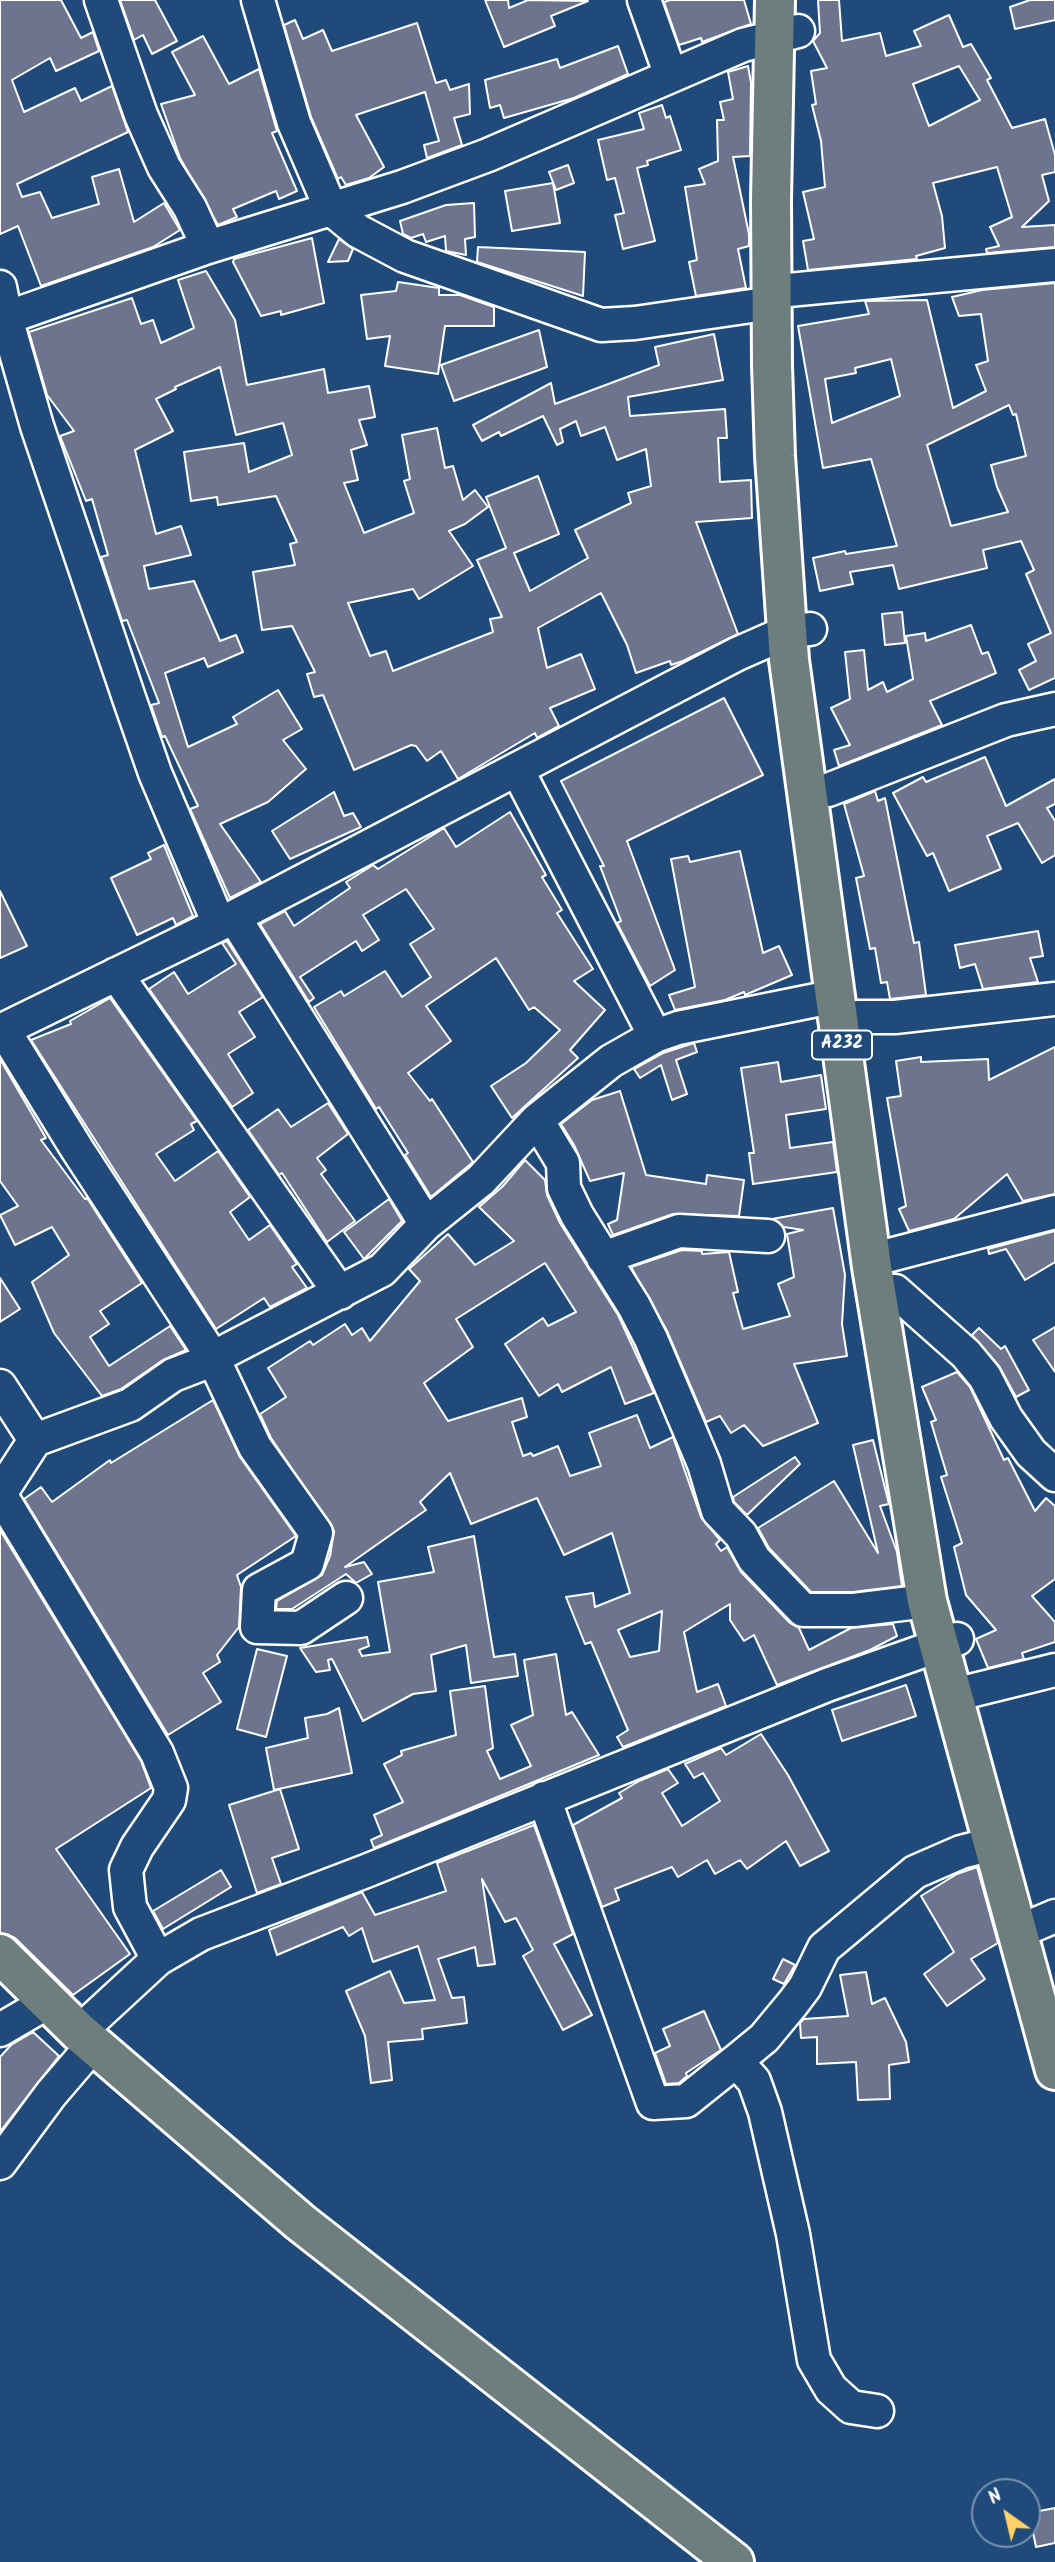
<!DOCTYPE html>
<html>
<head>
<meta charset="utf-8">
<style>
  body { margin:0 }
  #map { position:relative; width:1055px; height:2562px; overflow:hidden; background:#1f4a7a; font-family:Kalam,sans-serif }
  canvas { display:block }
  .north { position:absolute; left:971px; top:2478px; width:70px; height:70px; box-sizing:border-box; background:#1f4a7a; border:2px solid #7992af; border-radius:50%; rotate:326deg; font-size:19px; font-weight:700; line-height:28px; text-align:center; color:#fff }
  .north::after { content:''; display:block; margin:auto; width:24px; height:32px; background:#ffd166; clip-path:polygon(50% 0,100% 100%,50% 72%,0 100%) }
</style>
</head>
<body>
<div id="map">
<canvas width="1055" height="2562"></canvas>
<div class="north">N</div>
</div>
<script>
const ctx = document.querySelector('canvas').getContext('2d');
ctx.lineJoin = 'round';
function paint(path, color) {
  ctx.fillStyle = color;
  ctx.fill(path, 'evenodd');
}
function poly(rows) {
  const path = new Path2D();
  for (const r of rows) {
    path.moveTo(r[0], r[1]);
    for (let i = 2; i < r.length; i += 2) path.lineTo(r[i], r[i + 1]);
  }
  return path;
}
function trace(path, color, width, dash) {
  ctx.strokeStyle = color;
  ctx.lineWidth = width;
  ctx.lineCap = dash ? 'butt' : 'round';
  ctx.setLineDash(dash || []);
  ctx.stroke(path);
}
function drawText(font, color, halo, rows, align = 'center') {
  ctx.font = font + ' Kalam,sans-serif';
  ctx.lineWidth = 5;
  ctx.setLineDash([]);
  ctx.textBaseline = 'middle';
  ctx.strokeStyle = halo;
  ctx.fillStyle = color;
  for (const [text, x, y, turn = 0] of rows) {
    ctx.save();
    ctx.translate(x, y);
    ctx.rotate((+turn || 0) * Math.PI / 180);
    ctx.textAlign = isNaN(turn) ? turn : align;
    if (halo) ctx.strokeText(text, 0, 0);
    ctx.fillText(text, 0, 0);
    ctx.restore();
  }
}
const building = poly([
  [0,0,61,0,81,38,93,32,99,51,56,71,50,58,12,80,24,112,75,88,81,101,112,86,128,132,17,184,22,197,40,192,52,218,99,204,92,177,119,169,134,222,164,203,180,230,153,247,41,286,18,226,0,234,0,0],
  [120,0,155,0,177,41,152,54,143,35,134,40,120,0],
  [485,0,508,0,509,8,528,0,588,1,551,16,555,26,504,47,485,0],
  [670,0,744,0,751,24,702,42,701,38,679,45,664,2,670,0],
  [818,0,839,0,842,41,880,33,886,56,921,46,914,31,949,15,963,47,971,44,991,78,987,80,1012,128,1045,119,1055,155,1055,172,1042,175,1049,201,1022,227,1055,225,1055,247,987,253,986,249,999,246,990,227,1012,217,997,167,933,183,942,216,945,248,916,256,917,259,808,270,803,241,814,239,803,192,825,187,821,141,812,105,816,104,811,71,827,68,813,41,820,33,818,0],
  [959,66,980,100,929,126,913,84,959,66],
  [1030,0,1055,0,1055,20,1015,29,1010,7,1030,0],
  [295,20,303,39,323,30,332,51,417,23,436,83,446,80,450,90,469,84,470,114,454,118,462,145,427,158,424,145,439,141,425,92,356,115,384,167,369,178,346,185,341,177,338,179,311,117,284,25,295,20],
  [203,36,229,84,259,69,277,131,272,133,297,191,279,199,276,191,233,209,237,217,218,225,180,158,161,104,195,95,172,52,203,36],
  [618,46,628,74,574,98,504,118,500,105,490,108,485,80,557,59,560,68,618,46],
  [748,66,751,83,750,156,733,157,749,234,749,246,738,249,746,288,696,296,689,262,697,260,685,187,705,184,699,169,718,161,717,120,724,120,720,102,733,99,728,72,748,66],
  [662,105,666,118,670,116,681,150,647,161,648,165,637,168,655,241,623,249,615,215,624,213,615,178,607,180,598,140,644,129,639,113,662,105],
  [568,165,574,183,556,190,549,172,568,165],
  [553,183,560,223,512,231,505,191,553,183],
  [474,203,475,237,465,239,466,255,446,251,445,236,426,242,423,234,411,238,403,234,400,221,446,205,474,203],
  [312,238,324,303,281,315,281,311,261,316,233,262,234,259,312,238],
  [339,239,353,249,348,261,328,262,339,239],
  [478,247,585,252,583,296,477,262,478,247],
  [206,271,235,320,247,385,324,369,328,393,369,386,375,417,359,420,367,445,351,450,358,480,344,483,364,533,414,513,404,481,410,479,402,435,437,428,445,468,453,466,463,500,475,490,488,507,465,524,449,531,473,566,419,599,413,589,348,603,370,656,386,651,393,671,493,632,490,619,502,617,477,560,506,548,486,497,538,476,559,534,514,553,530,591,588,558,575,530,631,503,628,493,651,486,646,449,617,460,605,427,581,436,576,421,560,429,563,442,557,445,543,416,501,436,499,432,482,441,473,425,551,383,555,404,659,365,655,347,714,334,723,380,628,397,630,416,725,409,727,438,718,438,720,482,751,480,752,518,696,522,738,634,683,661,671,665,670,661,636,673,627,645,601,593,538,628,547,668,581,654,595,689,550,708,559,726,537,738,535,733,458,779,441,751,427,761,416,746,411,745,354,770,323,695,314,697,307,674,315,672,292,626,262,630,253,572,295,565,290,544,297,542,276,496,218,505,217,497,191,501,184,452,244,443,249,472,292,455,283,423,236,435,220,367,175,387,176,389,156,399,173,431,135,450,156,534,181,526,191,555,144,566,149,589,194,581,220,641,236,635,243,652,208,667,204,658,165,673,188,747,237,724,233,717,278,690,302,729,283,740,306,769,268,802,220,824,261,882,230,898,190,809,198,806,165,736,162,737,151,705,159,703,127,620,122,621,101,557,108,555,92,499,86,501,60,436,74,431,47,395,29,332,132,298,141,324,153,320,161,343,194,328,178,280,206,271],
  [398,282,439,288,439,295,460,295,494,307,494,326,445,326,438,374,385,366,390,336,367,339,361,295,396,291,398,282],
  [1055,283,1055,678,1029,690,1019,670,1036,661,1028,644,1051,633,1026,574,1034,570,1021,541,983,550,987,568,899,589,893,565,850,572,853,584,820,591,813,558,845,551,846,554,897,546,871,459,823,468,798,326,869,314,865,301,927,300,953,408,986,391,976,365,988,361,981,314,959,316,952,297,982,290,1055,283],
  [891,359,900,396,832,423,825,379,856,373,855,368,891,359],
  [1009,405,1013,415,1016,414,1026,456,991,465,997,487,1008,512,951,526,927,445,1009,405],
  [539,330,547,367,454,401,441,365,539,330],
  [902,612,905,643,885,645,882,614,902,612],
  [971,625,982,654,988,652,996,673,930,701,942,725,839,766,834,750,850,745,831,708,850,699,845,652,864,650,868,690,883,682,887,692,913,679,906,636,925,633,926,641,971,625],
  [724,698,763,775,627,841,675,970,650,986,617,923,621,921,600,866,604,866,561,781,724,698],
  [985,757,1006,806,1055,779,1055,804,1047,808,1055,821,1055,855,1042,863,1018,823,987,836,1001,869,949,891,933,853,927,856,893,793,923,777,926,782,985,757],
  [875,791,878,801,885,798,914,943,919,942,926,995,890,999,887,982,881,983,875,948,870,949,856,878,864,876,844,804,875,791],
  [334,792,344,816,353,813,361,827,290,859,272,831,334,792],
  [510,812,546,875,542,877,562,910,557,913,593,969,574,981,605,1010,570,1050,578,1058,512,1118,491,1086,526,1063,560,1030,534,1007,529,1010,496,958,426,1006,451,1041,408,1073,430,1101,432,1099,473,1162,431,1197,405,1155,408,1153,379,1107,376,1109,373,1104,314,1007,341,991,344,996,385,971,402,997,431,977,410,944,434,929,406,889,363,915,379,940,362,951,356,941,300,977,314,998,309,1002,260,924,285,911,294,926,350,888,346,882,373,865,378,869,444,828,456,847,510,812],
  [164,845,193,916,176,925,173,918,137,935,111,878,151,859,148,853,164,845],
  [740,851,763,953,779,946,792,975,745,995,744,992,725,1000,675,1010,669,995,695,987,671,859,688,856,690,862,740,851],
  [0,891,27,946,0,958,0,891],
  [1038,931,1043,956,1030,958,1038,982,983,989,975,964,960,968,955,945,1038,931],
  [227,941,263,997,239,1012,255,1037,228,1054,253,1093,232,1107,149,989,174,972,188,994,236,964,222,943,227,941],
  [110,998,197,1121,191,1124,194,1130,156,1154,175,1181,218,1151,250,1197,230,1212,249,1240,270,1225,297,1264,292,1267,307,1288,270,1307,264,1298,216,1329,31,1040,71,1024,70,1021,110,998],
  [694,1043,697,1052,676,1060,687,1094,672,1100,661,1065,640,1078,634,1069,663,1053,694,1043],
  [1055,1047,1055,1194,1023,1201,1007,1174,954,1219,909,1231,899,1209,906,1206,887,1098,901,1096,896,1061,921,1057,921,1062,988,1059,989,1080,1055,1047],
  [0,1059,46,1138,41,1140,85,1199,87,1198,142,1283,100,1311,109,1324,90,1337,109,1366,170,1326,186,1350,163,1360,121,1389,102,1396,54,1333,32,1282,69,1255,52,1227,15,1245,0,1215,18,1206,0,1181,0,1059],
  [778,1062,781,1082,821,1075,826,1109,786,1115,790,1148,833,1142,837,1172,753,1184,749,1153,754,1153,741,1068,778,1062],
  [620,1091,646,1175,706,1184,707,1175,744,1180,739,1216,673,1214,613,1235,608,1224,617,1220,624,1173,590,1181,574,1145,561,1124,592,1100,620,1091],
  [328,1103,348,1134,317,1158,326,1170,321,1174,355,1221,327,1242,282,1173,279,1175,248,1130,278,1109,291,1127,328,1103],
  [525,1160,545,1180,547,1195,560,1223,618,1315,654,1393,625,1404,611,1367,562,1392,558,1384,539,1396,505,1344,543,1318,548,1326,576,1312,545,1263,456,1319,473,1347,424,1383,448,1421,522,1398,527,1417,512,1422,523,1456,531,1453,533,1456,558,1446,570,1476,601,1466,589,1433,637,1415,650,1448,673,1437,701,1517,720,1540,716,1544,721,1551,727,1547,741,1572,790,1623,799,1628,809,1650,851,1628,893,1624,897,1636,870,1650,777,1685,754,1635,744,1641,730,1620,730,1604,684,1632,697,1692,718,1684,726,1706,623,1747,617,1737,628,1730,591,1642,585,1644,566,1597,593,1593,595,1607,630,1593,612,1533,564,1555,537,1498,471,1524,450,1473,420,1502,426,1510,345,1567,364,1562,372,1574,356,1583,346,1574,292,1609,276,1609,277,1601,322,1575,330,1556,334,1531,271,1438,260,1414,286,1397,268,1368,310,1341,313,1345,345,1324,352,1335,362,1328,370,1341,420,1281,409,1269,448,1234,475,1265,514,1241,479,1207,503,1186,525,1160],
  [662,1611,659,1651,630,1657,618,1630,662,1611],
  [389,1199,402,1221,364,1259,344,1232,389,1199],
  [833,1208,845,1275,842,1324,847,1356,794,1364,818,1423,763,1446,744,1425,731,1433,720,1416,706,1422,667,1331,631,1267,682,1250,702,1251,702,1254,729,1252,738,1292,733,1293,743,1329,790,1316,778,1284,794,1277,787,1234,803,1230,784,1227,772,1219,833,1208],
  [1055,1231,1055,1262,1025,1280,1006,1249,989,1254,988,1249,1055,1231],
  [0,1278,20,1309,0,1322,0,1278],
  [1055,1327,1055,1372,1033,1340,1055,1327],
  [979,1328,1001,1349,1005,1346,1029,1390,1016,1397,999,1366,972,1335,979,1328],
  [957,1372,970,1387,1004,1460,1008,1458,1035,1511,1046,1498,1055,1506,1055,1579,1032,1596,1055,1622,1055,1642,1022,1653,1024,1659,988,1668,976,1639,996,1630,966,1595,954,1547,962,1543,941,1477,947,1475,931,1422,936,1420,922,1387,957,1372],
  [213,1400,240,1457,296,1536,237,1575,241,1587,239,1627,217,1655,220,1662,203,1673,221,1702,168,1735,24,1499,41,1487,52,1502,110,1460,111,1463,213,1400],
  [873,1440,889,1504,880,1506,897,1552,902,1586,853,1592,811,1592,769,1548,758,1528,834,1481,878,1553,853,1445,873,1440],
  [795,1457,800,1464,747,1515,734,1502,733,1497,795,1457],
  [0,1530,141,1761,151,1788,56,1849,130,1954,73,1995,15,1938,0,1933,0,1530],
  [474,1536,494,1657,515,1654,518,1676,471,1683,466,1645,431,1655,436,1691,413,1694,363,1721,332,1659,328,1660,330,1670,316,1672,300,1648,367,1637,369,1646,359,1650,362,1656,390,1652,378,1582,434,1572,428,1547,474,1536],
  [257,1649,287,1656,266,1737,237,1729,257,1649],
  [556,1654,566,1715,572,1712,599,1755,374,1848,371,1840,382,1835,374,1815,403,1802,384,1764,402,1755,401,1751,456,1735,450,1691,485,1686,493,1748,487,1751,500,1779,531,1766,511,1725,533,1715,524,1660,556,1654],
  [906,1685,916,1716,842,1741,832,1710,906,1685],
  [339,1708,352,1773,274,1790,266,1748,308,1738,305,1718,327,1714,339,1708],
  [761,1734,788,1775,829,1851,800,1866,786,1841,747,1869,740,1860,715,1874,707,1860,678,1877,672,1867,615,1889,619,1900,602,1907,573,1825,622,1798,619,1793,639,1781,668,1769,678,1783,662,1793,682,1826,720,1801,703,1773,694,1778,685,1764,721,1748,726,1755,761,1734],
  [280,1789,299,1849,272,1858,281,1884,257,1893,229,1805,280,1789],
  [534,1825,573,1934,554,1944,592,2015,563,2030,523,1956,533,1950,516,1918,505,1922,482,1879,495,1964,478,1966,475,1947,438,1959,452,1998,464,1997,467,2023,422,2029,423,2039,388,2042,392,2080,371,2083,365,2036,346,1991,390,1971,404,2003,435,2000,418,1946,373,1962,362,1928,349,1936,343,1927,277,1955,269,1930,362,1892,375,1915,446,1891,437,1863,534,1825],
  [977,1867,998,1943,971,1959,985,1979,947,2006,924,1974,954,1952,921,1896,957,1874,977,1867],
  [221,1870,231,1887,163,1929,153,1911,221,1870],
  [783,1959,795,1965,784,1984,773,1979,783,1959],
  [866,1972,872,2004,885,1998,906,2042,909,2062,889,2065,890,2099,858,2100,856,2062,817,2064,817,2037,801,2038,800,2023,804,2019,848,2016,840,1975,866,1972],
  [704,2011,721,2050,686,2073,687,2076,679,2083,666,2084,655,2053,670,2046,663,2029,704,2011],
  [33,2032,59,2056,0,2132,0,2057,11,2045,33,2032],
  [1055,2508,1055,2543,1036,2547,1029,2513,1055,2508]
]);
const minor = poly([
  [101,0,141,115,164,167,190,208,208,247],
  [258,0,294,123,331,209,358,231,405,256,601,325,635,323,772,303],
  [644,0,671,76],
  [0,287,6,318,37,426,128,695,155,773,219,924],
  [788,290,1055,265],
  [0,320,208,247,402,187,488,155,743,45,798,31],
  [518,771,655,1036],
  [828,790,1006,720,1055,709],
  [234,917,426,1224],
  [116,974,340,1293],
  [858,1017,895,1017,1055,999],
  [3,1029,77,1149,213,1358,255,1447,316,1533,307,1564,259,1590,257,1627,301,1628,346,1598],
  [0,1031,234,917,737,654,787,632,810,629],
  [537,1120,563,1163,564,1188,577,1215,634,1306,651,1339,704,1464,718,1511,741,1535,754,1559,803,1610,854,1610,927,1601],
  [890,1255,1055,1212],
  [603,1258,679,1231,768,1236],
  [895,1291,966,1354,985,1377,1006,1418,1031,1453,1055,1475],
  [0,1386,35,1440],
  [0,1494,35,1440,130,1405,173,1375,199,1365,382,1270,426,1224,481,1180,537,1120,611,1061,655,1036,678,1028,836,996],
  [0,1494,157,1753,171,1788,169,1800,137,1847,126,1870,130,1907,158,1959],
  [970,1691,1055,1670],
  [544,1798,653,2103,686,2101,736,2061,754,2081,765,2112,793,2234,814,2360,831,2389,851,2407,877,2411],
  [1034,1925,1055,1916],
  [0,2030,48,2002],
  [79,2032,158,1959,201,1934,366,1871,827,1685,957,1639],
  [736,2061,764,2038,793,2003,805,1987,824,1948,915,1872,961,1852,992,1844],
  [0,2163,51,2094,93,2045]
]);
const major = poly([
  [775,0,771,200,772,365,775,456,789,660,872,1267,927,1601,1055,2070],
  [0,1954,79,2032,300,2222,734,2562]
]);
const shields = [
  [842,1045,60]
];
const shieldNames = [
  ["A232",842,1045]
];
paint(building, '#6c748e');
trace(building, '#fff', 2);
trace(minor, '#fff', 37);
trace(major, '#fff', 44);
trace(minor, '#1f4a7a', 32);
trace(major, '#6d7e7c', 38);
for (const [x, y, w] of shields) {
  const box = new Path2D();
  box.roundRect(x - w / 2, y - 14.5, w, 29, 5);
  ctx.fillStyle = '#1f4a7a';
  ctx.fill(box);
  trace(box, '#fff', 2);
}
drawText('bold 18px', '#fff', null, shieldNames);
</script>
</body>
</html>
